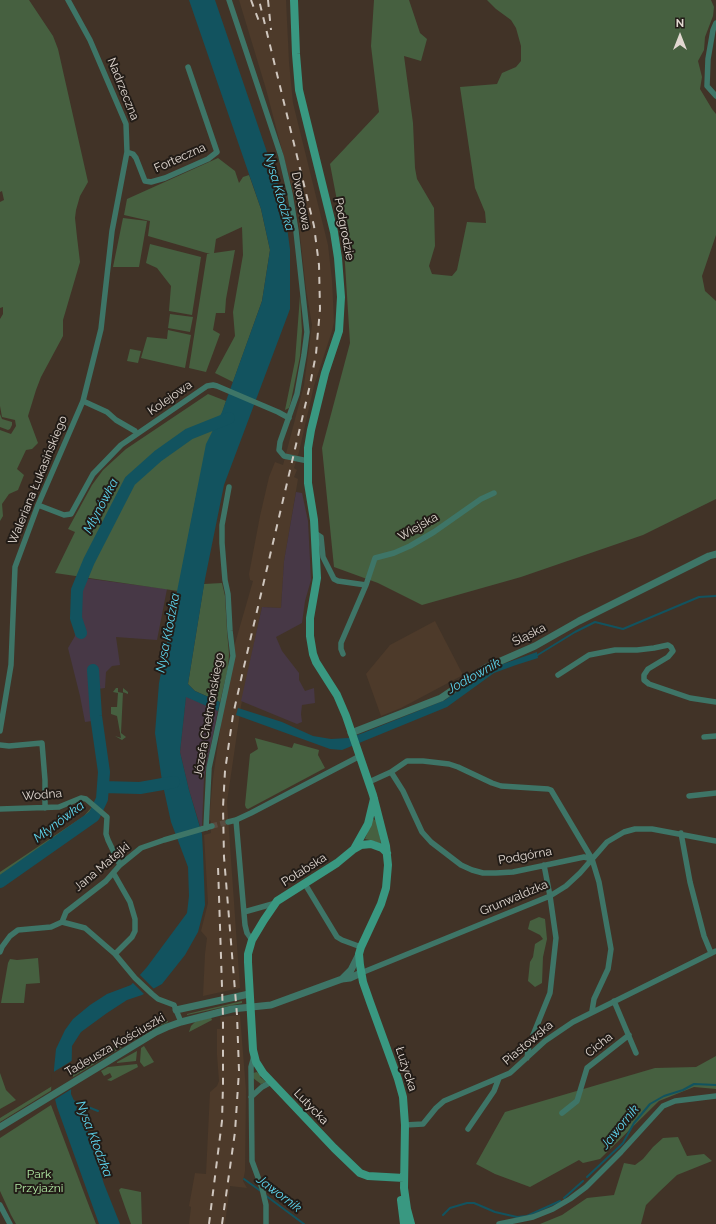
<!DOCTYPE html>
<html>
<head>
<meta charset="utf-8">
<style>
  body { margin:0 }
  #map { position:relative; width:716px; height:1224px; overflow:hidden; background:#413327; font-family:Raleway,sans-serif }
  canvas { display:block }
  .north { position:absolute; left:660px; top:16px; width:40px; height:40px; -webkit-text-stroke:3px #221c17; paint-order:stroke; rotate:0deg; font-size:11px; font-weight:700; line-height:16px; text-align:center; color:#e1d8d1 }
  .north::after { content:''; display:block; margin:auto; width:14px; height:18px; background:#e1d8d1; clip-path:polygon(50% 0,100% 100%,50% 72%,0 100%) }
</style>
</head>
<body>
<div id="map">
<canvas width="716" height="1224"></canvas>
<div class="north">N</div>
</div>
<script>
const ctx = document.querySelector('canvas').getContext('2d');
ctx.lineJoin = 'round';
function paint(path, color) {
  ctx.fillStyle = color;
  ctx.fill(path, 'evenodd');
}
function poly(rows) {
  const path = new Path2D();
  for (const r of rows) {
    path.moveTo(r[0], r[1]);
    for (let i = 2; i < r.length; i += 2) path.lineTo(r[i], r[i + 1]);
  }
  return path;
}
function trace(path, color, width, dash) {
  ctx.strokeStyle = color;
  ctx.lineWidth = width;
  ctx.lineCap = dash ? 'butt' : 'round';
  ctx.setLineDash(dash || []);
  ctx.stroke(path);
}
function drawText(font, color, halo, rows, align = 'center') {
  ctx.font = font + ' Raleway,sans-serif';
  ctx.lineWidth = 4;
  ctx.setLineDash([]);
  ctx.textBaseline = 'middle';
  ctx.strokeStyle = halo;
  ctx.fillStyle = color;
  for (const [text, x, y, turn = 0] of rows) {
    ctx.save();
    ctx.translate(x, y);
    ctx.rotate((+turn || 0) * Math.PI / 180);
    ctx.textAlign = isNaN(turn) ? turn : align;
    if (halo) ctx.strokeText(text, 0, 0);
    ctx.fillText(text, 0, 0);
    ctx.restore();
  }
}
const built = poly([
  [239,0,286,0,289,62,293,103,328,245,332,280,334,322,332,331,314,386,299,452,294,468,297,470,294,477,298,479,284,562,281,608,262,607,241,706,227,802,240,988,203,996,205,954,207,938,201,931,208,903,204,835,211,833,211,821,209,820,213,778,222,717,234,647,253,581,250,580,249,574,260,516,269,477,275,462,283,465,304,385,312,325,306,289,297,208,266,89],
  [435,621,463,675,401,708,381,716,366,674,390,645],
  [240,1015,246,1090,245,1171,243,1181,247,1188,230,1186,225,1224,189,1224,191,1207,189,1206,195,1173,206,1174,210,1092,217,1086,219,1081,217,1055,217,1029,221,1029,220,1017]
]);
const industrial = poly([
  [296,492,302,493,308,521,311,580,305,601,302,623,276,637,282,651,299,673,299,680,305,691,314,688,315,703,302,705,301,714,302,722,297,724,241,701,262,607,281,608,284,561],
  [76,577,167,589,157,640,116,637,120,665,112,666,106,672,105,688,90,690,92,721,85,722,80,696,68,648,75,636,71,592],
  [186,696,218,711,204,778,202,826,200,826,189,790,180,752]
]);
const green = poly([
  [0,0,29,0,53,36,58,49,88,182,80,196,76,210,75,218,77,237,80,262,63,320,63,336,41,377,36,390,28,416,38,443,32,449,26,450,17,469,24,475,18,490,9,494,2,504,3,516,0,521,0,430,11,434,16,426,15,420,2,417,0,406,0,319,3,314,3,307,0,308,0,202,4,200,2,191,0,192],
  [374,0,409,0,420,33,427,39,421,61,404,56,413,123,415,168,417,179,434,208,435,246,429,266,432,274,452,276,457,270,467,222,486,223,485,212,475,188,460,87,497,84,502,73,516,67,521,61,521,46,516,28,511,20,496,9,487,0,711,0,714,7,713,16,705,37,704,50,698,61,702,77,700,89,712,109,716,114,716,235,702,276,705,291,716,301,716,499,643,535,521,577,422,605,378,583,334,567,322,448,350,343,343,232,330,164,379,112,371,46],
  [218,158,235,171,239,183,243,177,249,175,261,209,270,250,262,301,233,382,215,373,235,336,233,312,243,255,242,227,216,239,214,253,235,250,226,299,225,313,216,313,213,330,220,334,206,372,189,368,207,254,210,254,148,236,150,221,124,215,127,199],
  [123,218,147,221,139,267,113,267],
  [150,244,201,257,192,315,169,311,171,286,157,268,146,263],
  [300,296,302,331,300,356,291,401,289,408,285,410,295,361],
  [170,314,193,317,190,332,168,328],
  [168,330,191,335,185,368,141,358,147,337,167,339],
  [130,349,141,351,138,363,127,361],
  [208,394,226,401,197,492,178,591,55,573,75,532,68,529,92,485,103,470,126,449],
  [0,414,2,419,12,422,12,425,10,429,8,430,0,427],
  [222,583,225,596,227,631,229,654,228,668,220,702,195,691,188,684,204,584],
  [116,688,118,688,118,692,123,693,123,688,128,692,128,694,123,692,121,733,126,737,122,740,115,736,121,738,117,716,111,714,111,707,117,707,118,693,113,692],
  [255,738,292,748,294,743,319,750,318,755,325,768,248,809,246,808,245,805,250,754,258,749],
  [91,808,92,809,85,816,0,876,0,872,84,816],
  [373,819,377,821,381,844,374,841,365,839],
  [539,917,545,919,547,939,543,957,542,983,535,987,528,981,530,962,533,957,535,944,543,939,540,935,528,929,530,921],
  [38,958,40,983,26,984,24,1003,1,1003,8,963,10,959,17,960],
  [242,1001,242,1003,187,1015,187,1014],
  [211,1017,212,1020,189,1032,191,1026,195,1022],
  [166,1021,168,1021,168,1022,143,1034,0,1122,0,1118,116,1047],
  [144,1046,154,1062,144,1067,140,1062,141,1048],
  [137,1051,136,1061,117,1063,117,1062],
  [716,1056,716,1089,694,1087,659,1101,600,1159,583,1163,579,1160,530,1187,495,1174,476,1164,505,1112,655,1068,696,1067],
  [137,1064,138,1067,111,1081,107,1080,112,1077,110,1073,104,1076,101,1071,108,1067],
  [257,1072,261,1076,260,1077,266,1082,261,1084,253,1078,253,1073],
  [0,1073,6,1090,16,1100,0,1109],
  [51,1105,86,1198,96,1224,16,1224,11,1215,0,1191,0,1138],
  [678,1137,687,1156,704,1154,712,1161,677,1175,659,1192,646,1205,641,1224,540,1224,562,1215,587,1198,614,1195,624,1163,635,1165,643,1159,653,1147,663,1138],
  [121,1188,141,1192,142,1224,131,1224,119,1190]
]);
const water = poly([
  [189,0,215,0,283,199,290,249,290,309,224,485,205,579,188,684,195,691,220,702,218,711,186,697,180,752,189,790,202,834,203,853,205,905,198,932,185,955,162,984,142,995,127,1000,107,1013,81,1032,72,1046,71,1094,91,1138,94,1152,104,1184,120,1224,99,1224,57,1107,53,1091,54,1069,56,1049,65,1030,73,1019,90,1005,107,994,131,985,147,967,187,913,189,896,188,867,171,822,162,781,155,733,159,683,206,444,222,412,262,301,270,250,261,209],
  [537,652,538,658,516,665,494,673,447,707,342,750,330,749,236,715,238,708,282,722,313,736,331,739,348,738,363,733,445,700,489,669]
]);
const pier = poly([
  [139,974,155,990,145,995,132,982],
  [73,1060,73,1088,54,1100,51,1092,52,1073]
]);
const stream = poly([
  [536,656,575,632,595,622,623,629,699,597,716,596],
  [73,1101,98,1111],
  [587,1177,623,1143,634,1123,650,1104,664,1096,683,1090,694,1084,716,1085],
  [244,1179,262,1192],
  [265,1195,304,1224],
  [564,1198,583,1181],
  [443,1215,450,1208,467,1203,474,1203,495,1212,517,1217,527,1216,560,1201]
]);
const river = poly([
  [81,633,76,618,77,590,89,561,130,481,158,456,189,434,229,418],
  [103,787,140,788,174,782],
  [0,882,94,816,102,799,104,772,96,716,93,670]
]);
const minorTunnel = poly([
  [212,826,228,822]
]);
const minor = poly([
  [229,0,281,156,290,194,296,231,307,332,304,355,297,394,280,442,279,450,284,456,308,461],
  [716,23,713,30,708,59,707,86,716,96],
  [127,152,133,154,136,158,145,181,151,182,165,178,208,159,217,152,188,67],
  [83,401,107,412,116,420,135,431,137,434],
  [38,505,64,515,71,514,93,474,121,445,207,386,213,385,217,386,278,412,289,418],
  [315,533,321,537,323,557,334,579,338,581,366,585],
  [343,654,341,649,341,643,366,585,375,558,394,553,410,546,434,532,481,499,494,493],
  [558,675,589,655,615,650,637,650,654,648,668,645,671,647,673,651,668,657,648,669,644,675,644,680,649,684,690,698,716,702],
  [0,731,11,665,15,567,38,505,83,401,101,329,112,231,127,152,126,124,90,40,68,0],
  [704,737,716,736],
  [0,745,9,746,42,743,45,780,45,808],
  [391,772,403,791,422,832,431,842,461,865,472,870,483,873,496,873,513,872,584,857,592,859],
  [369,782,391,772,407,761,423,761,449,764,458,767,492,783,501,786,548,789,551,790,592,859,599,882,611,949,608,969,594,999,592,1011],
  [689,796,716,793],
  [0,809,59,807,81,798,86,799,107,817,106,834,108,840,120,865],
  [236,820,245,925,247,933,252,940],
  [228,822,236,820,251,813,360,756],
  [206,828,209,768,233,656,230,631,228,594,225,580,222,543,222,525,229,487],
  [681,833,690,882,704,936,711,953],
  [114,874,130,902,135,919,135,931,132,937,115,954],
  [305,884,337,937,342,940,361,947],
  [244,912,276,903],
  [62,922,66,912,106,881,120,865,141,848,164,840,212,826],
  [62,922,85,928,115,954,135,978,152,994,158,999,174,1005,181,1022],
  [0,952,2,947,10,936,18,930,51,927,62,922],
  [361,973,550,896,566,886,580,873,607,842,624,832,635,829,652,829,716,841],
  [614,1001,636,1053],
  [254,1056,251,1067,252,1161,262,1188,266,1205,266,1224],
  [527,1058,529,1045,550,993,556,938,550,896,544,865],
  [251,1097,262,1087,271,1082],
  [562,1113,577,1101,587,1068,629,1035],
  [405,1125,423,1124,436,1108,444,1101,510,1073,545,1041,573,1022,716,951],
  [468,1129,494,1091,499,1078],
  [0,1205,10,1224],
  [499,1224,533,1217,553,1209,570,1199,586,1187,621,1152,663,1106,675,1101,716,1096]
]);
const tertiary = poly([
  [351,733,441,698,487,667,535,646,579,621,709,556,716,554],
  [342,979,351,970,359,954],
  [176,1010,249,994],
  [0,1127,156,1032,167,1027,181,1022,232,1009,271,1005,342,979,350,978,361,973]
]);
const secondary = poly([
  [294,0,296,54,299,90,334,232,338,258,341,297,339,331,325,373,311,430,308,448,308,483,314,520,317,578,310,618,310,636,313,654,316,662,337,695,346,716,373,795,386,846,388,865,386,888,381,904,361,947,359,954,360,965,363,982,370,1002,398,1079,403,1097,405,1125,404,1188,407,1209,411,1224],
  [374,799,368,824,354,849,337,863,277,901,264,920,252,940,248,954,248,962,253,1050,256,1062,263,1073,334,1148,360,1173,368,1176,404,1178],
  [354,849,361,845,371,844,382,848,387,853],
  [401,1200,404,1224]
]);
const rail = poly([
  [251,0,260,24],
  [268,0,271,30],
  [209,1224,222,1121,223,1085,223,1017,218,866],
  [222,1224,235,1132,239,1071,237,1015,224,857,223,807,225,771,233,715,242,675,310,385,316,354,320,309,319,265,314,226,259,0]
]);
const streetNames = [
  ["Nadrzeczna",123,89,68],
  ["Forteczna",180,158,-24],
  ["Dworcowa",301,201,79],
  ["Podgrodzie",344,229,79],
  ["Kolejowa",170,398,-35],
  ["Waleriana Łukasińskiego",38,480,-68],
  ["Wiejska",418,527,-30],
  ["Śląska",529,635,-27],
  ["Józefa Chełmońskiego",209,715,-80],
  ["Wodna",42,795,-5],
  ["Podgórna",525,856,-10],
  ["Jana Matejki",102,867,-40],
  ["Połabska",304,870,-32],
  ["Grunwaldzka",514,898,-23],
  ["Piastowska",528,1043,-40],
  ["Tadeusza Kościuszki",115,1045,-30],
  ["Cicha",599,1045,-39],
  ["Łużycka",406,1069,72],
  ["Lutycka",311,1107,46]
];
const parkNames = [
  ["Park",39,1174],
  ["Przyjaźni",39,1188]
];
const waterNames = [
  ["Nysa Kłodzka",279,192,74],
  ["Młynówka",101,506,-62],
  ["Nysa Kłodzka",168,633,-79],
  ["Jodłownik",474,676,-29],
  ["Młynówka",59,822,-37],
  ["Jawornik",620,1127,-51],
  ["Nysa Kłodzka",94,1139,69],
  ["Jawornik",279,1194,37]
];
paint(built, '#4d3a2a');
paint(industrial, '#473846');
paint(green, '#466040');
paint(water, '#12535f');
paint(pier, '#413327');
trace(stream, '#12535f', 2);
trace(river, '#12535f', 12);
trace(minorTunnel, '#594c40', 5.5, [5.5, 3]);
trace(minor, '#3e7567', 5.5);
trace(tertiary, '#3e7567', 7);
trace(secondary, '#399881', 8);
trace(rail, '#cfc6be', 2, [7, 7]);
drawText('12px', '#e1d8d1', '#221c17', streetNames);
drawText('12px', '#b2eba5', '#221c17', parkNames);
drawText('italic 13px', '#5dd3ec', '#221c17', waterNames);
</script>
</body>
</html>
